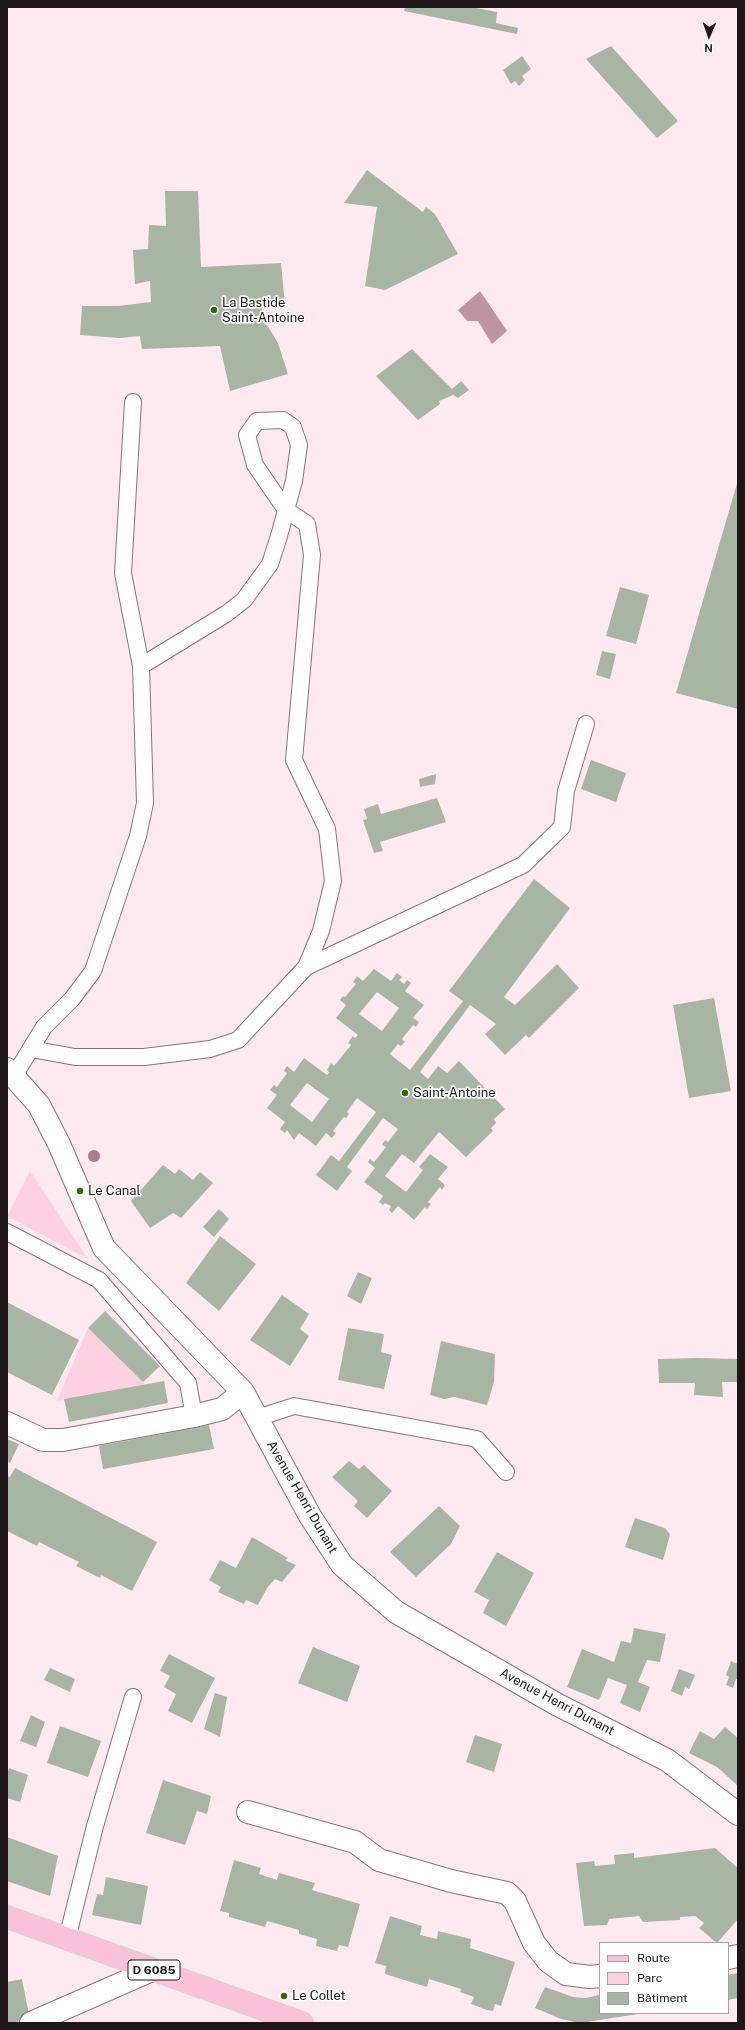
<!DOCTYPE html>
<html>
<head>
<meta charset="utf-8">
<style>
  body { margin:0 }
  #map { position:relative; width:745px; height:2030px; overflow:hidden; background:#ffe9f0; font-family:"Public Sans",sans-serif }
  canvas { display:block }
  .frame { position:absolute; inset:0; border:8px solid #1d1518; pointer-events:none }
  .legend { position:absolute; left:599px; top:1942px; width:130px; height:72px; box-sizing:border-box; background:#fff; border:1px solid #a5a1a3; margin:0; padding:5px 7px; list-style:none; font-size:12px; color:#1d1518 }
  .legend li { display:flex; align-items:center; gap:8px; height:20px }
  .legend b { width:20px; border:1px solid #a5a1a3 }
  .north { position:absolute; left:689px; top:16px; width:40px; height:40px; -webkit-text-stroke:3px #fff; paint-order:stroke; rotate:182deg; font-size:11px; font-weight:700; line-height:16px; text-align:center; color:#1d1518 }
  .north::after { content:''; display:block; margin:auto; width:14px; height:18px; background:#1d1518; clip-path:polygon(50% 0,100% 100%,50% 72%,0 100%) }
</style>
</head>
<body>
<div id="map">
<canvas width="745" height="2030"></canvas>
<div class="frame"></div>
<ul class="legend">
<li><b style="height:5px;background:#fac2d9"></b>Route</li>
<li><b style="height:11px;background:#fdd1e1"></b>Parc</li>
<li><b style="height:11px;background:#a8b4a4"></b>Bâtiment</li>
</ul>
<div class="north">N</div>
</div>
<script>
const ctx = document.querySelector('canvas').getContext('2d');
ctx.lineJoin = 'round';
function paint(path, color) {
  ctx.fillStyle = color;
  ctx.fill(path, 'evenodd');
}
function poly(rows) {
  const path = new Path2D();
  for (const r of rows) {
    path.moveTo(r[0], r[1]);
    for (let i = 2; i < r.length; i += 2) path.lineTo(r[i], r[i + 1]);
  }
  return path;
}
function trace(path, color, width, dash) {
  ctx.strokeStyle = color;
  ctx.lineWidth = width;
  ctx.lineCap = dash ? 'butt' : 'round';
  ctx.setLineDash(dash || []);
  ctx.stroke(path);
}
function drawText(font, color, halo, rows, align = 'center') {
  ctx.font = font + ' "Public Sans",sans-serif';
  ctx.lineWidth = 3.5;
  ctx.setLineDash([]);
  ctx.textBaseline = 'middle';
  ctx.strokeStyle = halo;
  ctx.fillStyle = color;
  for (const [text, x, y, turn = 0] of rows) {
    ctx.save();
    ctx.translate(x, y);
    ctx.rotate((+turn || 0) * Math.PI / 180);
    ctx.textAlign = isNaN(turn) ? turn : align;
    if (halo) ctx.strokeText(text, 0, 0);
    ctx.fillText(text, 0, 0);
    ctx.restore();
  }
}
const green = poly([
  [30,1171,88,1259,7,1216],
  [88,1328,143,1382,145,1384,57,1401]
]);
const water = poly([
  [480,291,507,331,492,344,478,321,467,321,458,310]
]);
const building = poly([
  [405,7,471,7,497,12,496,23,518,28,517,34,404,11],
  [611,46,678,121,657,138,586,59],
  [522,56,531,69,522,76,525,80,519,86,515,81,511,84,503,70],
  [367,170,423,212,426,207,435,214,458,254,385,290,365,286,377,207,344,203],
  [165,191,198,191,201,267,281,263,285,306,262,307,263,323,267,325,278,343,288,374,230,391,220,346,142,349,140,336,120,338,80,335,82,306,118,306,151,302,150,281,135,284,133,250,148,249,149,225,166,226],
  [412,349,452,389,461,381,469,390,458,398,453,395,439,401,440,404,418,420,376,376],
  [738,480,738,709,676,693],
  [620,587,649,595,636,644,606,636],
  [602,651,616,654,610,679,596,675],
  [591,760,626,773,616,802,581,789],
  [436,774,435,784,420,787,419,779],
  [437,798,446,822,380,842,383,851,374,853,363,820,367,819,364,809,378,804,381,814],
  [534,879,570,908,504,997,515,1005,557,964,579,988,529,1038,526,1035,505,1055,485,1034,496,1024,470,1005,420,1072,428,1079,438,1066,447,1073,459,1061,505,1109,494,1119,496,1123,491,1128,493,1131,466,1157,439,1132,414,1163,402,1154,385,1176,406,1192,423,1170,419,1167,430,1154,448,1167,438,1179,445,1185,442,1190,440,1187,428,1202,431,1204,427,1209,425,1207,414,1220,398,1206,392,1213,389,1210,391,1206,385,1203,383,1205,379,1202,383,1196,364,1182,375,1168,368,1162,370,1159,374,1162,386,1147,382,1145,385,1140,388,1142,398,1129,383,1118,347,1167,352,1171,337,1191,316,1175,331,1155,339,1161,376,1112,357,1098,347,1112,349,1114,346,1118,344,1117,333,1131,336,1133,332,1138,326,1133,316,1146,299,1133,294,1140,287,1130,285,1133,280,1129,285,1122,267,1108,277,1095,270,1090,274,1085,277,1087,287,1073,284,1071,287,1066,294,1072,304,1058,327,1075,329,1072,327,1070,331,1063,334,1066,351,1045,348,1043,353,1036,355,1038,358,1035,336,1018,346,1005,340,1000,343,996,345,997,356,984,353,982,357,976,363,981,374,969,391,981,397,973,402,977,399,980,404,984,407,980,411,983,405,991,424,1005,413,1018,419,1022,416,1027,413,1025,402,1039,405,1042,401,1046,398,1044,390,1054,410,1070,463,1001,449,991],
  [377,992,399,1008,382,1031,359,1014],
  [307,1083,329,1099,312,1122,290,1105],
  [714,998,731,1091,689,1098,673,1005],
  [163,1165,175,1174,179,1169,193,1180,200,1172,213,1183,181,1218,173,1213,150,1228,131,1201],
  [219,1209,229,1219,214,1237,203,1227],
  [220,1236,256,1264,219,1311,186,1283],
  [358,1272,372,1278,361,1304,347,1296],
  [282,1295,309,1314,300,1329,309,1336,290,1366,250,1340],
  [7,1302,79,1340,52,1395,7,1372],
  [105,1311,160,1366,143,1382,88,1328],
  [348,1328,384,1334,381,1352,392,1355,384,1389,338,1380],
  [441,1341,495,1354,494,1382,487,1405,454,1397,444,1399,430,1395],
  [698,1358,738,1359,738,1382,722,1382,723,1397,694,1395,695,1383,659,1383,658,1359],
  [164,1381,168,1403,69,1422,64,1399],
  [209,1425,214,1449,103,1469,99,1446],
  [7,1439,19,1444,10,1463,7,1461],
  [349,1461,359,1469,364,1465,392,1491,367,1518,354,1506,358,1501,332,1477],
  [15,1468,157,1542,132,1591,101,1575,100,1578,76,1566,79,1562,39,1542,37,1546,7,1531,7,1476,10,1477],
  [439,1506,460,1526,451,1544,416,1577,390,1552],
  [635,1518,665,1528,669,1533,670,1535,663,1560,625,1547],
  [252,1537,288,1558,285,1560,296,1565,282,1582,275,1579,267,1588,258,1605,246,1600,244,1604,218,1592,221,1587,209,1580,220,1560,236,1568],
  [497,1552,534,1573,506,1626,483,1613,489,1600,474,1592],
  [634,1628,666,1634,660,1662,647,1660,638,1682,650,1687,640,1712,620,1703,627,1685,608,1678,599,1700,567,1687,582,1649,614,1662,621,1641,631,1643],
  [313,1647,360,1666,347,1702,298,1683],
  [169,1654,215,1678,192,1723,168,1711,176,1694,164,1687,170,1676,160,1671],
  [731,1661,738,1664,738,1679,736,1679,733,1688,726,1685,729,1677,726,1675],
  [50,1668,75,1679,70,1692,44,1680],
  [679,1669,695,1675,689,1689,685,1687,682,1696,671,1691],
  [215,1693,227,1697,220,1737,204,1729],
  [31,1715,45,1722,36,1747,20,1741],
  [60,1726,101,1741,88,1777,47,1763],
  [725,1727,738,1738,738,1786,717,1767,689,1753,700,1731,714,1739],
  [475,1735,502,1744,494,1772,466,1762],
  [9,1768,28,1775,20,1802,7,1798,7,1774],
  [163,1780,211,1796,207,1814,197,1811,185,1845,146,1833],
  [7,1837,58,1856,50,1896,7,1881],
  [715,1848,738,1868,738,1919,717,1943,699,1928,704,1923,695,1916,680,1917,680,1920,643,1922,639,1916,609,1919,607,1925,584,1926,576,1863,594,1861,595,1866,615,1864,614,1855,634,1853,634,1858],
  [234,1860,261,1868,259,1874,277,1880,279,1873,315,1883,312,1890,360,1904,348,1947,339,1945,337,1951,316,1946,317,1939,299,1934,299,1930,267,1921,265,1927,229,1917,229,1913,220,1911],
  [106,1877,148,1886,141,1925,92,1915,97,1894,103,1895],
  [390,1916,422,1926,420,1935,437,1939,438,1931,471,1939,470,1948,515,1962,501,2006,495,2004,493,2011,487,2010,471,2004,474,1997,460,1992,461,1989,429,1979,427,1987,385,1974,386,1966,375,1963],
  [738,1973,738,1998,728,2000,728,1975],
  [22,1979,30,2020,7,2023,7,1982],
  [545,1987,573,1997,585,1998,600,1995,600,2013,638,2014,580,2023,561,2019,535,2008]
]);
const service = poly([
  [141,666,226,614,244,600,270,564,279,536,286,510,294,481,299,445,293,427,283,420,257,421,247,435,255,465,286,510,307,524,312,555,294,760,327,829,333,881,321,931,306,967],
  [31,1049,75,1057,144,1057,210,1049,238,1040,306,967,523,865,562,827,566,791,586,724],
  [14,1076,44,1027,72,999,93,971,138,836,145,803,141,666,123,573,133,402],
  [7,1232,99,1280,188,1383,194,1416],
  [257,1418,294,1406,477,1439,506,1472],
  [67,1939,95,1826,133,1697]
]);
const minor = poly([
  [7,1069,39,1105,59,1144,104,1248,243,1392,310,1516,342,1565,396,1612,558,1705,667,1760,738,1814],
  [7,1423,43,1440,63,1440,194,1416,222,1409,243,1392],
  [248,1812,355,1842,379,1860,451,1881,507,1893,515,1901,534,1943,548,1961,566,1974,590,1977,600,1976],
  [728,1958,738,1956],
  [31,2023,152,1970]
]);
const primary = poly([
  [7,1917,302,2023]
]);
const trees = [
  [94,1156]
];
const markers = [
  [214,310,4,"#2d6f06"],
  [405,1093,4,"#2d6f06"],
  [80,1191,4,"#2d6f06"],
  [284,1996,4,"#2d6f06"]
];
const shields = [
  [154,1970,52]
];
const shieldNames = [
  ["D 6085",154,1970]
];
const poiNames = [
  ["La Bastide",222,303],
  ["Saint-Antoine",222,318],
  ["Saint-Antoine",413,1093],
  ["Le Canal",88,1191],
  ["Le Collet",292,1996]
];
const streetNames = [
  ["Avenue Henri Dunant",302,1497,60],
  ["Avenue Henri Dunant",557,1702,28]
];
paint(green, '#fdd1e1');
paint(water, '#be94a3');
paint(building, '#a8b4a4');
trace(service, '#87737a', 18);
trace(minor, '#87737a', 24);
trace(primary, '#d6d5d5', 24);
trace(service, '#fff', 16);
trace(minor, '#fff', 22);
trace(primary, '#fac2d9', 22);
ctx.fillStyle = '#a67e8f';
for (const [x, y] of trees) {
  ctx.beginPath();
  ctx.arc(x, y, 6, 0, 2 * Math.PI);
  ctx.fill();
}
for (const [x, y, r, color] of markers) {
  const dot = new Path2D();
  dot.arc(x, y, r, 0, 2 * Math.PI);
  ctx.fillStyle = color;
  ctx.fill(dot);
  trace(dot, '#fff', 1.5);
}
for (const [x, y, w] of shields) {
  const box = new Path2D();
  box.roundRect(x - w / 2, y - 10, w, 20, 3);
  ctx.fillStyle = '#fff';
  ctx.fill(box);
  trace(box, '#1d1518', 1);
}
drawText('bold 12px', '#1d1518', null, shieldNames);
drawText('13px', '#1d1518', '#fff', poiNames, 'left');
drawText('13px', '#1d1518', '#fff', streetNames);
</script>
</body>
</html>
